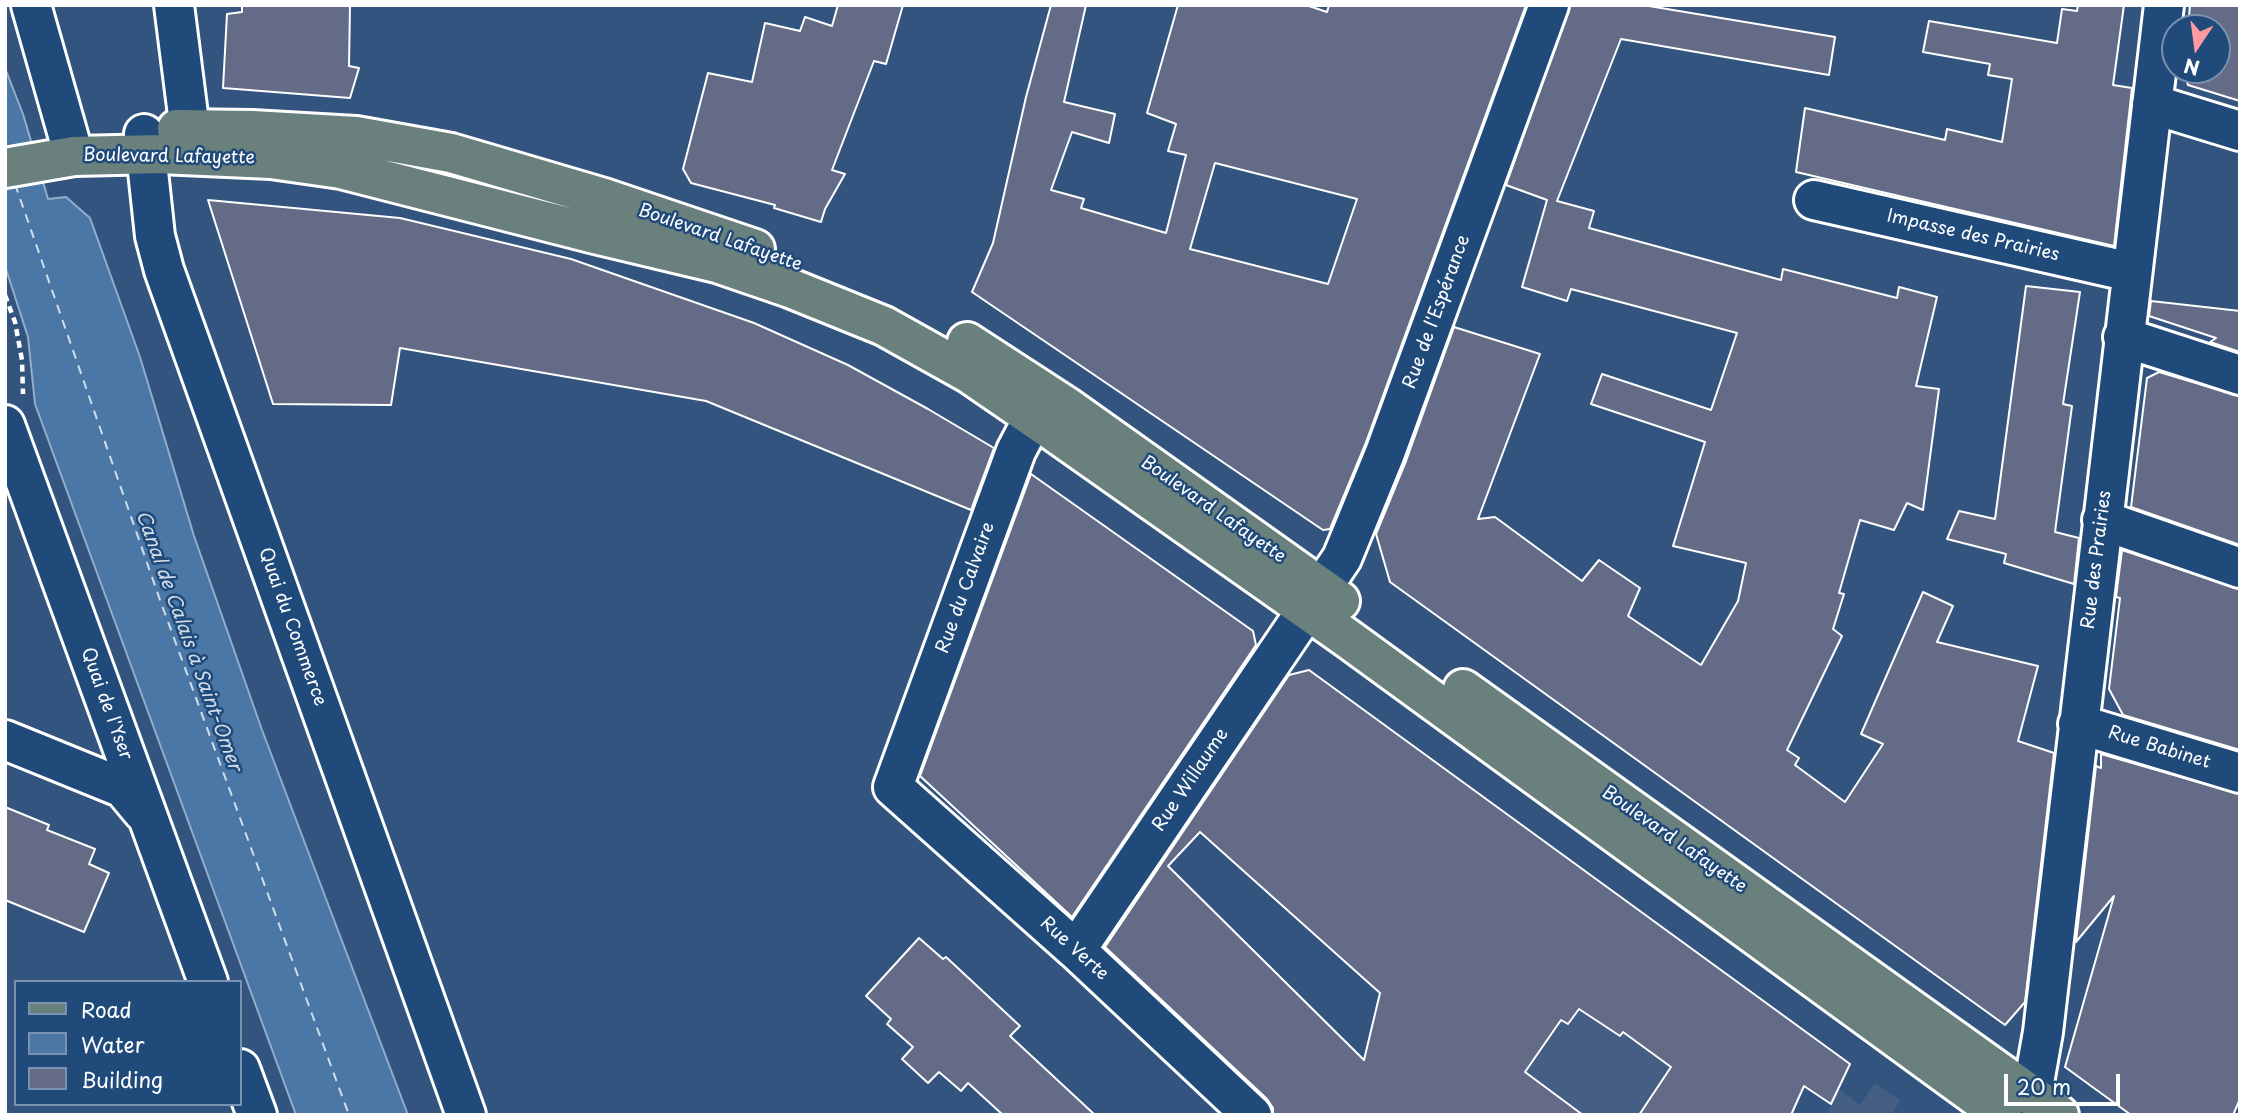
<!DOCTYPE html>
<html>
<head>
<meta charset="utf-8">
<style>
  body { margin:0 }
  #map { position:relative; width:2245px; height:1120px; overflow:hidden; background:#33547e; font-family:"Playpen Sans",sans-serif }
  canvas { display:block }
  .frame { position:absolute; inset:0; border:7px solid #fff; pointer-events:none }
  .legend { position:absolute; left:14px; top:980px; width:228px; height:126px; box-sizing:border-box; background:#1f4a7a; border:2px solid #7992af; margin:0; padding:9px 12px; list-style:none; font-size:21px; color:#fff }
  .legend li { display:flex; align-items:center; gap:14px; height:35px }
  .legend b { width:35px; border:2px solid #7992af }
  .north { position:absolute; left:2161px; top:14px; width:70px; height:70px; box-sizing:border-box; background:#1f4a7a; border:2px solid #7992af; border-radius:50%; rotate:193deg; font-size:19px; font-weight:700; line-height:28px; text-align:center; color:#fff }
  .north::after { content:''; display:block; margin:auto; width:24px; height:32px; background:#ff9aa2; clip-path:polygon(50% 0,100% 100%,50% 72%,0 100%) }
  .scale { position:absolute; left:2004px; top:1074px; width:116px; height:32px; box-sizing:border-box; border:4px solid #fff; border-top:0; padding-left:9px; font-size:21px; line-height:24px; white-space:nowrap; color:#fff; -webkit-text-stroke:5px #1f4a7a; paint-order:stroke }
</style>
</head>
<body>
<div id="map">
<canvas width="2245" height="1120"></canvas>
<div class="frame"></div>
<ul class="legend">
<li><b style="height:9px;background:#6a807d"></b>Road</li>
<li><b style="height:19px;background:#4b77a6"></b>Water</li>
<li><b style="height:19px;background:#636b86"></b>Building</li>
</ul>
<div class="north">N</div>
<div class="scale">20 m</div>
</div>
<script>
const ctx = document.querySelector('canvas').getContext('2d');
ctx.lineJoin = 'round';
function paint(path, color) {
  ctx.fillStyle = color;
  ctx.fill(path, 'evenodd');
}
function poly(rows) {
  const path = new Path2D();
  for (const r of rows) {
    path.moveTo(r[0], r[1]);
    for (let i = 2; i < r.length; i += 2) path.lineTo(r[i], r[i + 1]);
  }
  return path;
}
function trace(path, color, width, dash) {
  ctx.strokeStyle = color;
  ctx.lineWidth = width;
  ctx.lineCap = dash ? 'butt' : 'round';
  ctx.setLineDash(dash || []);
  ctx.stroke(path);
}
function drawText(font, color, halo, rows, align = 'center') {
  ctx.font = font + ' "Playpen Sans",sans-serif';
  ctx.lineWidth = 5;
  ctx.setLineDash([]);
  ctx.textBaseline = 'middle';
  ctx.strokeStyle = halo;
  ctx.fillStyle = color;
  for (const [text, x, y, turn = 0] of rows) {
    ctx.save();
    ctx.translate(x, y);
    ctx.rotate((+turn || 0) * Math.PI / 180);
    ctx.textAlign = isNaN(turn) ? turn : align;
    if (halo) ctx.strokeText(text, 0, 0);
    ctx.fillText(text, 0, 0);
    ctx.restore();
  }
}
const built = poly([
  [1411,879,1653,1054,1735,1115,1411,1115],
  [1875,1083,1900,1100,1892,1115,1826,1115,1838,1088,1860,1105]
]);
const water = poly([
  [5,68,23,114,48,199,66,197,90,218,140,357,194,536,262,730,408,1115,296,1115,35,404,28,337,5,266,5,68]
]);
const ferry = poly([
  [15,184,160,600,349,1115]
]);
const building = poly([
  [242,5,350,5,349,66,359,68,350,98,223,88,227,14,242,12,242,5],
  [838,5,903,5,886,64,874,61,832,170,845,174,825,209,821,222,774,208,775,205,691,183,683,169,708,73,752,82,765,23,800,31,805,17,832,26,838,5],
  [1051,5,1086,5,1064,102,1115,114,1109,143,1072,132,1051,190,1084,199,1081,208,1166,233,1186,155,1168,151,1176,124,1147,113,1178,5,1306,5,1327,12,1329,5,1526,5,1365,445,1330,529,1323,530,1317,526,972,292,993,243,1026,97,1051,5],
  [1215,163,1357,199,1328,284,1190,249,1215,163],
  [1570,5,1643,5,1835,37,1829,75,1621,39,1557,201,1594,211,1589,228,1781,280,1783,269,1897,298,1899,287,1937,297,1916,386,1939,389,1923,510,1907,503,1894,530,1860,520,1839,593,1844,594,1833,629,1842,636,1787,750,1799,758,1795,765,1845,802,1883,744,1861,734,1923,592,1953,606,1937,642,2038,666,2018,741,2054,753,2025,1002,2005,1025,1390,582,1376,534,1406,461,1454,327,1540,354,1478,519,1495,517,1582,581,1599,560,1640,588,1628,616,1701,665,1738,601,1746,563,1673,546,1705,442,1591,404,1602,374,1711,410,1737,333,1571,289,1567,301,1522,287,1547,200,1506,185,1570,5],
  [2078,5,2124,5,2113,85,2132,88,2114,246,1796,172,1805,108,1945,140,1947,129,2002,142,2012,79,1988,75,1990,64,1923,52,1929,21,2057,43,2062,9,2077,11,2078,5],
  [2190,5,2240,5,2240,101,2188,85,2183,70,2217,70,2217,28,2188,28,2190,5],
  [208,200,400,218,571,259,754,323,848,365,928,409,994,448,971,510,706,401,400,348,391,405,273,404,208,200],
  [2026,286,2080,292,2063,404,2072,406,2055,532,2079,538,2074,584,2004,563,2006,554,1947,539,1959,511,1995,519,2026,286],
  [2151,301,2240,311,2240,352,2210,342,2216,338,2149,316,2151,301],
  [2159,372,2240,396,2240,545,2131,507,2147,378,2159,372],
  [1031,474,1253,631,1256,645,1072,917,920,776,1031,474],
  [2122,550,2240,589,2240,750,2123,715,2109,689,2120,598,2116,597,2122,550],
  [1309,670,1850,1064,1831,1104,1804,1086,1791,1115,1639,1115,1671,1067,1623,1032,1620,1036,1579,1009,1568,1024,1561,1020,1525,1072,1583,1115,1273,1115,1273,1108,1267,1099,1105,947,1289,675,1309,670],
  [1200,832,1380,993,1364,1060,1168,866,1200,832],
  [2101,754,2240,794,2240,1099,2233,1115,2131,1115,2065,1067,2114,896,2076,942,2096,766,2101,768,2101,754],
  [5,807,49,825,47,830,95,849,89,864,109,873,84,932,5,900,5,807],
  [919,938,943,959,946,957,1020,1026,1010,1036,1095,1115,1003,1115,968,1083,961,1091,939,1072,928,1083,902,1059,913,1047,887,1024,891,1019,866,996,919,938]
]);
const path = poly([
  [5,295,15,322,22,360,23,394]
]);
const street = poly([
  [31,5,74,156],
  [174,5,193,154],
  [2152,104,2240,131],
  [144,134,155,236,164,270,466,1115],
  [1814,200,2131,272],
  [2123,337,2240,375],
  [1046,394,1016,451,893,787,1076,950,1252,1115],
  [2102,520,2240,568],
  [2078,724,2240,773],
  [1076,950,1342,558,1385,453,1549,5],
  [2026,1115,2032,1094,2043,1032,2164,5]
]);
const secondary = poly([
  [5,425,208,982],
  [5,740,123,788,143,812],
  [240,1069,257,1115]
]);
const primary = poly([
  [177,129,252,130,356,136,451,153,604,198,755,249],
  [5,168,74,156,160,154,271,159,341,169,595,234,717,263,790,288,884,326,970,374,1056,433,1347,638,2002,1115],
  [967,342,1067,407,1340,601],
  [1463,689,2059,1115]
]);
const streetNames = [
  ["Boulevard Lafayette",169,157,1],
  ["Impasse des Prairies",1973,236,13],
  ["Boulevard Lafayette",720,238,19],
  ["Rue de l'Espérance",1437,312,-70],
  ["Boulevard Lafayette",1213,510,35],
  ["Rue des Prairies",2097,560,-83],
  ["Rue du Calvaire",966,588,-70],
  ["Quai du Commerce",292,627,70],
  ["Quai de l'Yser",106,704,70],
  ["Rue Babinet",2159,748,17],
  ["Rue Willaume",1191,780,-56],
  ["Boulevard Lafayette",1674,840,35],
  ["Rue Verte",1074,949,42]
];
const waterNames = [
  ["Canal de Calais à Saint-Omer",188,641,70]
];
paint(built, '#455e83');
paint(water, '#4b77a6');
trace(water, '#93adca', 2);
trace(ferry, '#d2dde9', 2, [9, 7]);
paint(building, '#636b86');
trace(building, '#fff', 2);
trace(street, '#fff', 44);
trace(secondary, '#fff', 44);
trace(primary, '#fff', 44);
trace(path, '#fff', 4.5, [7, 5]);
trace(street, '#1f4a7a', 38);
trace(secondary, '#1f4a7a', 38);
trace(primary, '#6a807d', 38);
drawText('18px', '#fff', '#1f4a7a', streetNames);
drawText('italic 19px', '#d2dde9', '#1f4a7a', waterNames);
</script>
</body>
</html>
